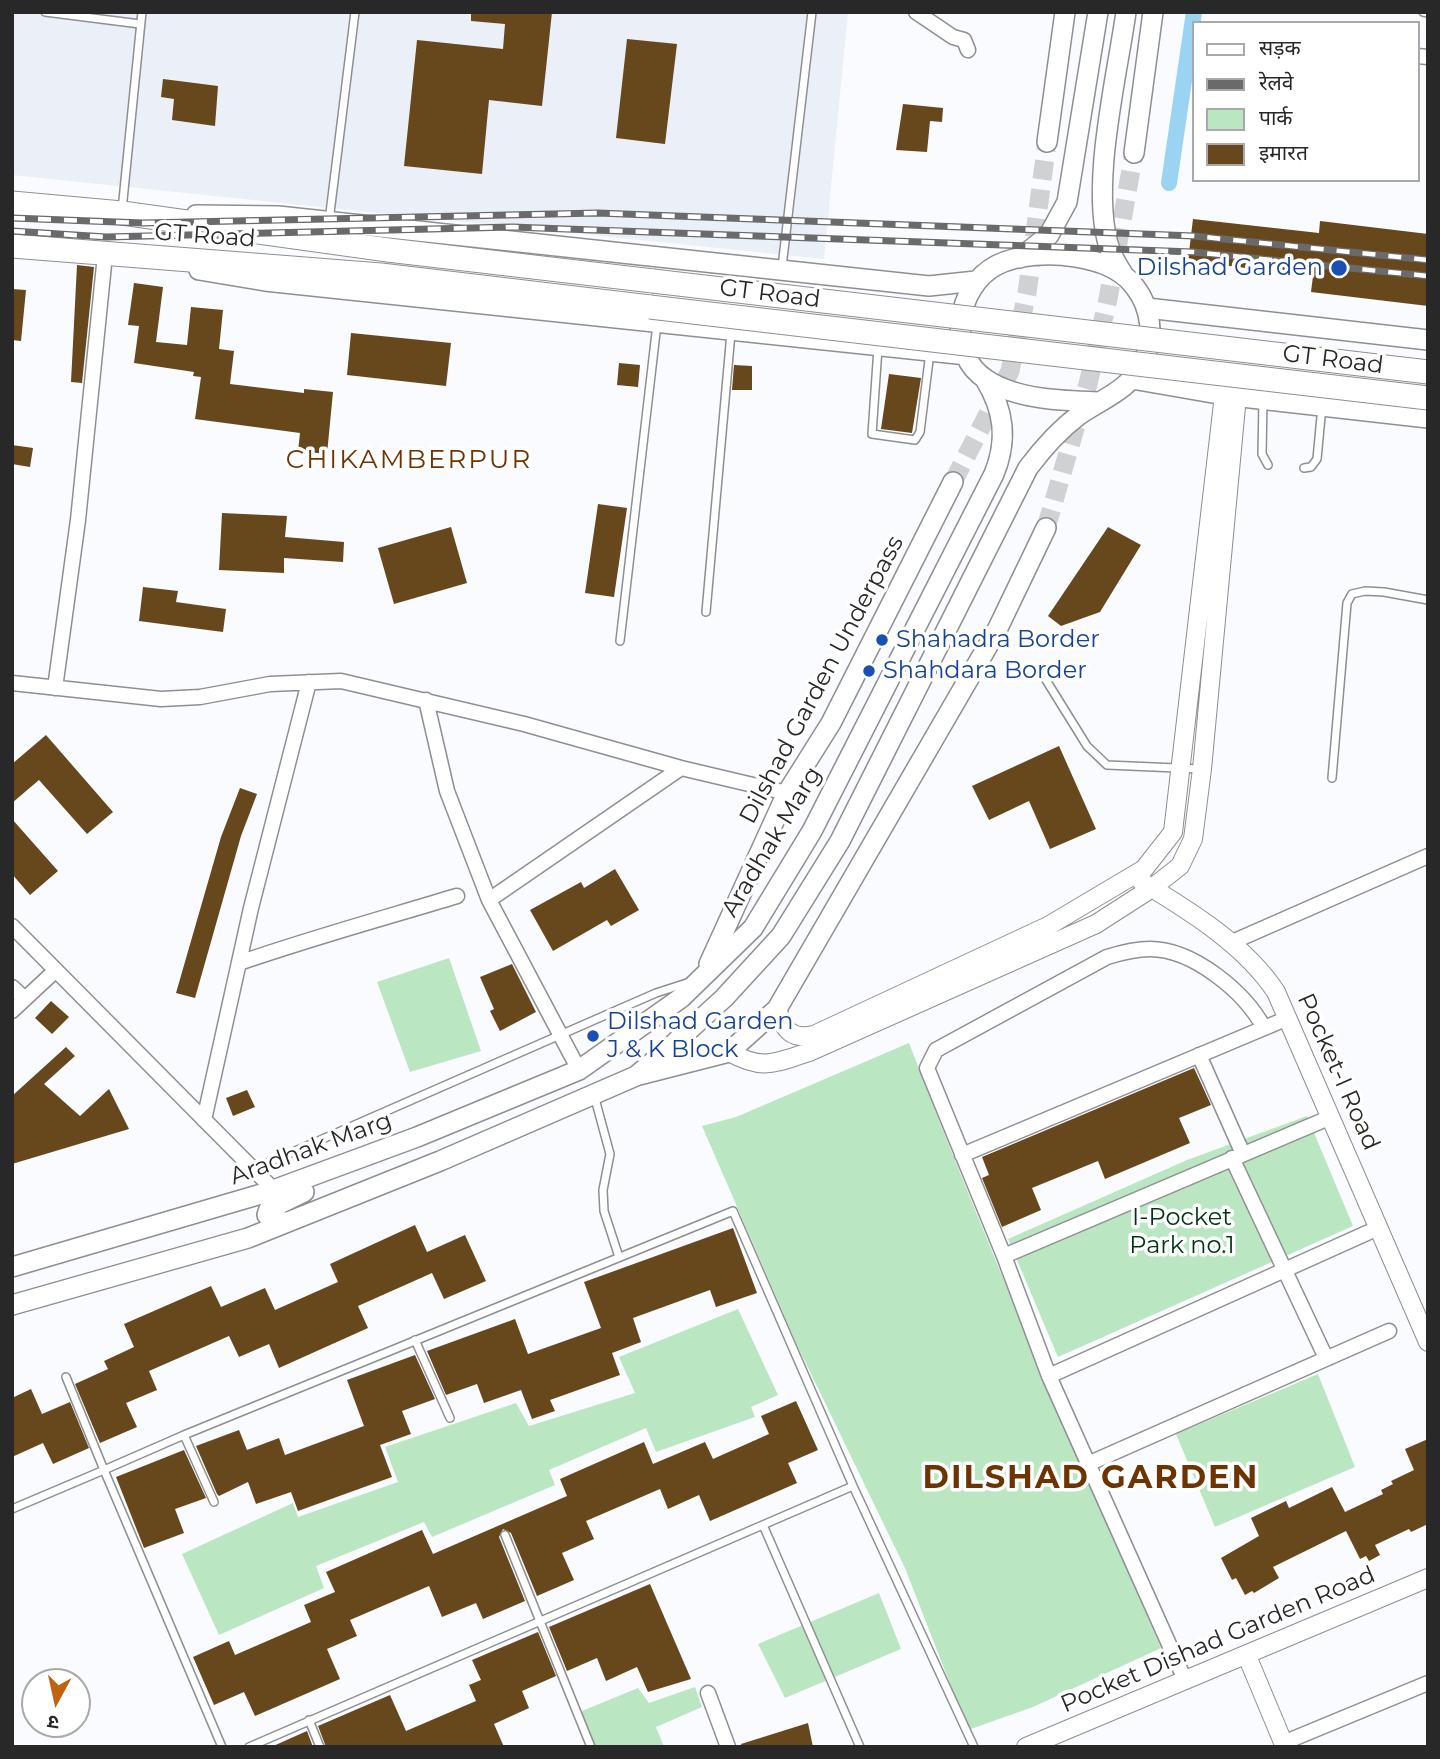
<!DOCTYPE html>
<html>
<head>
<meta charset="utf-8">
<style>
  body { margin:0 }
  #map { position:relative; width:1440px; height:1759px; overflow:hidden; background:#fafbfe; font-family:Montserrat,"Noto Sans Devanagari",sans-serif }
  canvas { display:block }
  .frame { position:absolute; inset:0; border:14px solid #282829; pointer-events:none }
  .legend { position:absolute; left:1192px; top:21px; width:228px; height:161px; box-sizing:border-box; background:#fff; border:2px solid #a9a9a9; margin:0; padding:9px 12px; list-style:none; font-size:21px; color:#282829 }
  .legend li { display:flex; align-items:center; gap:14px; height:35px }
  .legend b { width:35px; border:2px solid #a9a9a9 }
  .north { position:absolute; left:21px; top:1668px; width:70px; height:70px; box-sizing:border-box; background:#fff; border:2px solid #a9a9a9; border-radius:50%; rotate:188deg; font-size:19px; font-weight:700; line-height:28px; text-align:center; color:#282829 }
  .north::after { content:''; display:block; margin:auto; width:24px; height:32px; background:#bf6311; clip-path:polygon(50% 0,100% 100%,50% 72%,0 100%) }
</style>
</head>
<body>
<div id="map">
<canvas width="1440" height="1759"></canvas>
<div class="frame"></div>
<ul class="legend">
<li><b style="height:9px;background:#fff"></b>सड़क</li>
<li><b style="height:9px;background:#6a6a6b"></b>रेलवे</li>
<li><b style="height:19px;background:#bbe6c2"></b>पार्क</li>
<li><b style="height:19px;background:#67471c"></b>इमारत</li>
</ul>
<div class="north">उ</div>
</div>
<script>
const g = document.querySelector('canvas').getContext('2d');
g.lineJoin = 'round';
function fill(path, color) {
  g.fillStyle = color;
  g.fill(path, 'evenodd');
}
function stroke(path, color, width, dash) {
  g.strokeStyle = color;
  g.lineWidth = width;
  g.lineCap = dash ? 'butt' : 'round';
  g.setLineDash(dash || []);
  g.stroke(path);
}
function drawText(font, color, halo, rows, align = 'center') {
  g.font = font + ' Montserrat,sans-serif';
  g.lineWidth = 7;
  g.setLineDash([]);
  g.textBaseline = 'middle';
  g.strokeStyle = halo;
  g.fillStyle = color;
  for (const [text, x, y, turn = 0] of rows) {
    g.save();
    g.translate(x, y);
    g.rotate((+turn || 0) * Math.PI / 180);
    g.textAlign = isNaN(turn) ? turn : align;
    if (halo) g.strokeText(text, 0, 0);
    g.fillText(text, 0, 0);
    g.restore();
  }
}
fill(new Path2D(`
  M12,12h836l-24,247 -812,-84z`), '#eaeff8');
fill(new Path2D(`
  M449,958l32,93 -71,21 -33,-90z
  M909,1043c78,204 165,404 252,605l-128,59 -65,23 -63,-162 -108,-223 -95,-219 34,-9z
  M1307,1116l46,110 -295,131 -50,-118 179,-79z
  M738,1309l40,86 -27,12 4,10 -99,35 -10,-24 -97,42 6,15 -123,52 -8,-15 -108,44 8,22 -105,47 -37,-81 111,-51 5,14 100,-35 -13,-35 131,-44 13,23 106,-33 -16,-36z
  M1318,1374l37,93 -140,60 -39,-93z
  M879,1593l22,56 -116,49 -27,-54z
  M695,1687l7,20 -46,20 8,20h-73l-14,-34 61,-25 11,15z`), '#bbe6c2');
stroke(new Path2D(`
  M1169,183l25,-171`), '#9ad4f2', 16);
fill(new Path2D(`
  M471,12h81l-10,94 -53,-6 -7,74 -78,-8 13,-126 86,9 2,-25 -34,-3z
  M627,39l50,5 -12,100 -49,-6z
  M163,79l55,7 -3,40 -43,-6 2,-21 -13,-2z
  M903,104l40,4 -1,14 -12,-1 -3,31 -31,-2z
  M1193,219l126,14 1,-12 108,13v72l-117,-14 2,-16 -125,-15z
  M77,265l17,2 -12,116 -11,-1z
  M134,283l29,4 -7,55 31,3 4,-38 32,3 -4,39 15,2 -4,33 74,9v-4l29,3 -6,62 -29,-3 2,-18 -105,-14 6,-42 -8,-1 1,-4 -60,-9 5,-37 -11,-1z
  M12,289l14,1 -5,51 -9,-1z
  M351,333l100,10 -5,43 -99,-11z
  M619,363l21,2 -2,22 -21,-2z
  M734,365l18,1v24h-20z
  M889,374l32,4 -9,55 -31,-4z
  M12,445l21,3 -3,19 -18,-3z
  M598,504l29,4 -13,89 -29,-4z
  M222,513l65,3 -2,21 59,5 -1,20 -59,-4v15l-65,-3z
  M451,527l16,56 -73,21 -16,-56z
  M1108,527l33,18 -41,67 -39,14 -13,-10z
  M143,587l35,4 -2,11 50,7 -3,23 -84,-11z
  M46,735l67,77 -26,22 -48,-54 -27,23v-39z
  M1059,746l37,83 -46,20 -21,-48 -40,19 -17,-34z
  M240,788l17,6 -16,42 -46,162 -19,-5 45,-156z
  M12,819l46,52 -28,24 -18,-21z
  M615,869l24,41 -28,16 -4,-6 -54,31 -23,-41 51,-28 3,6z
  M512,964l24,48 -36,19 -10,-20 4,-2 -14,-32z
  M51,1001l18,16 -17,17 -17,-16z
  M66,1047l9,9 -31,28 36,32 29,-27 20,40 -117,35v-68z
  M1194,1068l17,37 -32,13 11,25 -85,36 -7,-18 -66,27 9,22 -39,17 -20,-49 7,-3 -7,-18z
  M247,1090l8,17 -22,9 -7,-18z
  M415,1225l12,27 38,-17 21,46 -42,18 -12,-26 -74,33 10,22 -89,40 -10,-24 -30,13 -10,-21 -80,35 8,19 -31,13 11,24 -37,16 -25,-59 33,-15 -4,-8 30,-14 -10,-23 87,-38 10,21 44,-19 10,22 63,-28 -8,-18z
  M733,1228l24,65 -41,14 -6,-17 -77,28 8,24 -29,11 8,22 -70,25 5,11 -23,8 -11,-29 -37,13 -7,-19 -31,11 -19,-44 88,-32 13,35 73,-26 -17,-46z
  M415,1355l20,44 -33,12 9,23 -31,11 12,32 -94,34 -7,-19 -35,12 -8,-22 -29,14 -2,-2 -21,-48 43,-16 8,20 32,-12 6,17 79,-29 -17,-46z
  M31,1389l11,25 28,-12 19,46 -36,16 -10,-21 -31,14v-59z
  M796,1401l22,49 -30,13 9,20 -87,38 -11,-26 -31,14 -8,-20 -74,32 8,18 -32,14 12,27 -37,16 -26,-63 -8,-4 -4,8 26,64 -42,18 -7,-16 -34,14 -13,-31 -79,34 7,16 -30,13 13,30 -85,37 -11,-24 -30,13 -21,-48 36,-16 6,14 76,-33 -7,-17 31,-13 -9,-20 96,-42 11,24 134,-58 -7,-17 84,-37 9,22 52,-22 8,17 56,-25 -8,-18z
  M1428,1439v85l-17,8 -2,-3 -34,16 5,10 -11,6 -3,-5 -6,3 -14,-28 -73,36 6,11 -25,15 -2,-2 -7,4 -9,-17 -4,2 -11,-22 38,-22 -8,-18 35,-17 3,7 43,-21 13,25 38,-18 -2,-4 12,-6 -2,-3 23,-11 -9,-21z
  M184,1450l22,48 -31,11 9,24 -40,15 -28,-71z
  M650,1584l41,95 -43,13 -11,-25 -31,14 -9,-23 -30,13 -18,-44z
  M538,1632l18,44 -34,15 7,17 -35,16 10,23h-178l-8,-21 72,-31 16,36 70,-30 -7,-16 12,-5 -9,-20z
  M808,1723l5,24h-71l-1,-3z
  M307,1731l6,16h-42z`), '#67471c');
stroke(new Path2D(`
  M953,482l57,-111 17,-78 20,-151
  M1046,528l42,-144 20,-85 26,-146`), '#d0d1d3', 19, [19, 10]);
const service = new Path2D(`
  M45,12l95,12
  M1423,12l5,1
  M122,210l20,-198
  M329,221l26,-209
  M782,267l30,-255
  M878,348l-6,86 43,6 5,-8 10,-80
  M1263,401l-1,53 6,11
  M1304,468l7,-1 6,-8 5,-53
  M706,612l25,-279
  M620,641l37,-317
  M1046,680l41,66 20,19 93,4
  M1332,778l15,-175 5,-9 13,-3 19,1 44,8
  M594,1095l16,59 -7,36 1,21 15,46
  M254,1169l402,-176 34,-11
  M415,1340l35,78
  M184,1435l549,-224 120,275
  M214,1502l-30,-67 -80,35 118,277
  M12,1509l92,-39 -38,-93
  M763,1525l97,222
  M505,1535l86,212
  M309,1720l11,27
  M249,1747l604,-261 121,261`);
const minor = new Path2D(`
  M916,12l37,25 11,3 4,10
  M1417,56l11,1
  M12,683l149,16 39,-2 70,-13 71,-3 183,43 157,44 106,25
  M55,688l23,-168 27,-265
  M426,700l21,91 42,109 90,170
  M489,900l192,-132
  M12,926l262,264
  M1230,943l198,-87
  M239,963c72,-25 145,-45 218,-67
  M12,987l13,12
  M12,1011l44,-41
  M1199,1055l44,99
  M204,1120l47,-212 58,-226
  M962,1155l326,-137
  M1232,1158l94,200
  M1004,1256l327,-139
  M1049,1376l329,-148
  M1090,1463l299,-132
  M1185,1680l-136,-304 -45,-120 -77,-188 9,-18 171,-93c13,-4 28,-8 43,-8 43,0 95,43 114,79
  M708,1693l20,54
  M1283,1743l145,-60`);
const tertiary = new Path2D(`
  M1142,882c48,29 103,63 134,110l152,350
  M777,1009c7,21 14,31 37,26l234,-109 96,-57 29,-37 51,-437
  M729,1052c34,19 45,11 80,0l287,-128 56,-36 28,-22 13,-27 9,-70 35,-373
  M1247,1656l38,91
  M1026,1747l402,-169`);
const secondary = new Path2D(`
  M1047,142l18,-130
  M1134,153l19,-141
  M196,215l82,1 651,70 47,-5
  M1020,258l29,-23 18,-33 31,-190
  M199,270l66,11 702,74
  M1123,274c-5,-8 -10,-16 -13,-24 -21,-61 7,-173 16,-238
  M1147,308l281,32
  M1132,379l92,16 204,23
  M709,964l78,-171 44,-70 122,-241
  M639,1075l90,-23 48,-43 220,-379 49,-102
  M285,1223l-18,-8 2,-6 35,-17
  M12,1267l256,-75 149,-55 162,-67 102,-72 72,-70 59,-97 182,-357c14,-34 10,-64 -9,-95
  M12,1305l236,-67 192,-77 196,-85 30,-25 58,-53 57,-62 59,-95 188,-373c15,-20 31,-38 51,-53 23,-16 52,-26 64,-53 12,-25 8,-54 -8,-75 -15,-20 -37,-26 -60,-30 -24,-4 -56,-3 -78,8 -41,21 -52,89 -10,115 31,20 78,21 113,22`);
const trunk = new Path2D(`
  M12,203l110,10 266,37 265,31
  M12,246l369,29 269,32`);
stroke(service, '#8e8f92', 10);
stroke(minor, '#8e8f92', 17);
stroke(tertiary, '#8e8f92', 20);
stroke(secondary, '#8e8f92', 22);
stroke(trunk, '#8e8f92', 25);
stroke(service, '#fff', 7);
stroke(minor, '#fff', 14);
stroke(tertiary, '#fff', 18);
stroke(secondary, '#fff', 19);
stroke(trunk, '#fff', 23);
const rail = new Path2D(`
  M12,218l131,5 455,-10 596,23 234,24
  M12,231l94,6 406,-10 681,25 235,24`);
stroke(rail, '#6a6a6b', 7);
stroke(rail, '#fff', 4.5, [13]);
const trunkBridge = new Path2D(`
  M653,281l775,91
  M650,307l778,91`);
stroke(trunkBridge, '#8e8f92', 25, []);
stroke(trunkBridge, '#fff', 23);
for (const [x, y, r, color] of [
  [1339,268,9,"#1a4fb4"],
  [882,640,7,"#1a4fb4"],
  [869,671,7,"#1a4fb4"],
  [593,1036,7,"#1a4fb4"]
]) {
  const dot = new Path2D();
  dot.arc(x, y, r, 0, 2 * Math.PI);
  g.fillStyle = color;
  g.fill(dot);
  stroke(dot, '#fff', 2.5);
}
drawText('24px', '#282829', '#fff', [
  ["GT Road",205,236,4],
  ["GT Road",770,294,7],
  ["GT Road",1333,360,7],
  ["Dilshad Garden Underpass",822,680,-62],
  ["Aradhak Marg",772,842,-59],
  ["Pocket-I Road",1338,1072,66],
  ["Aradhak Marg",311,1149,-20],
  ["Pocket Dishad Garden Road",1218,1640,-23]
]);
drawText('24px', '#164399', '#fff', [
  ["Dilshad Garden",1323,268,"right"],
  ["Shahadra Border",896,640],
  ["Shahdara Border",883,671],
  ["Dilshad Garden",607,1022],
  ["J & K Block",607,1050]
], 'left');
drawText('24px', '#003511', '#fff', [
  ["I-Pocket",1182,1218],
  ["Park no.1",1182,1246]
]);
g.letterSpacing = '2px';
drawText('26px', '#6d3300', '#fff', [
  ["CHIKAMBERPUR",409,460]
]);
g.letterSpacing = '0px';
g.letterSpacing = '2px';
drawText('bold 32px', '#6d3300', '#fff', [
  ["DILSHAD GARDEN",1091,1479]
]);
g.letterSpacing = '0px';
</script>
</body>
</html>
